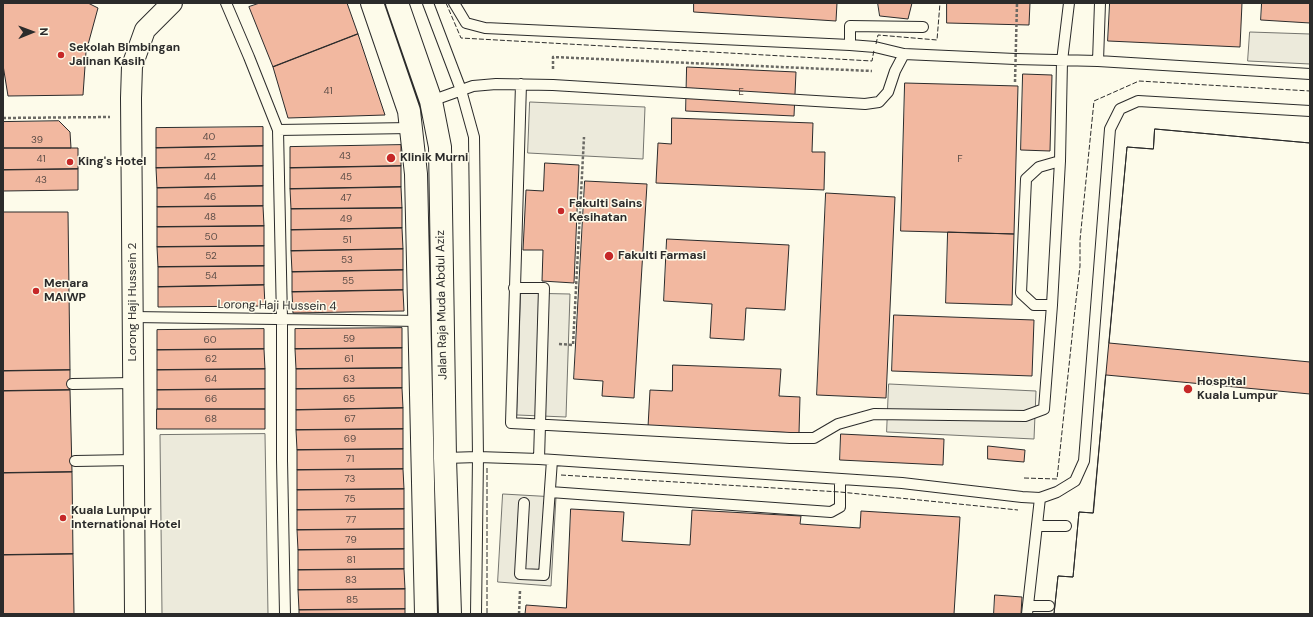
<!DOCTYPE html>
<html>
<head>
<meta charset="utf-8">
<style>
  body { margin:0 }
  #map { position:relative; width:1313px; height:617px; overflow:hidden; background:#fdfbea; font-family:"DM Sans",sans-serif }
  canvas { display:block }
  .frame { position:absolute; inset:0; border:4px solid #2b2b2b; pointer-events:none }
  .north { position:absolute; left:12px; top:12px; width:40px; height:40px; -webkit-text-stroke:3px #fdfbea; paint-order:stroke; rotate:89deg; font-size:11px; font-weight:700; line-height:16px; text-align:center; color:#2b2b2b }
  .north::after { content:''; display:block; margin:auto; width:14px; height:18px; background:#2b2b2b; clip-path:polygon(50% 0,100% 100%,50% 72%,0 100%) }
</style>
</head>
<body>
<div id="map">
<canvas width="1313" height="617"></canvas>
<div class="frame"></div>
<div class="north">N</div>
</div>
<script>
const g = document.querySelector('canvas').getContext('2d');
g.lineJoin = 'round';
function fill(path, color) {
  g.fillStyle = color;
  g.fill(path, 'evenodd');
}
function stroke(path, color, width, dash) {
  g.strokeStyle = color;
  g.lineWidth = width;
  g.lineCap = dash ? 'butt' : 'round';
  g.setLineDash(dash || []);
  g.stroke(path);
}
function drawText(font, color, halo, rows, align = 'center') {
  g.font = font + ' "DM Sans",sans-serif';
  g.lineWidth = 3;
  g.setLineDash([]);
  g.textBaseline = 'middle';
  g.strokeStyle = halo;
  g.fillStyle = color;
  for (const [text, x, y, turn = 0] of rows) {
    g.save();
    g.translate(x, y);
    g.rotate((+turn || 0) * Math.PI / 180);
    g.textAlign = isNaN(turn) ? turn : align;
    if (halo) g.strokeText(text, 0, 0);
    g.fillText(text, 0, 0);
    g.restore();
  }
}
const parking = new Path2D(`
  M1250,32l60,2v30l-62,-3z
  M530,102l115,5 -2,52 -115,-6z
  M521,293l49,1 -4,123 -49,-2z
  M889,384l147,7 -2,48 -147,-7z
  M265,434l3,180h-106l-2,-179z
  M503,494l53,3 -5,89 -53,-4z`);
fill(parking, '#eceadb');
stroke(parking, '#74746e', 1);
const building = new Path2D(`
  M3,3h85l10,5 -12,44 -3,43 -75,1 -5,-31z
  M260,3h87l11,31 -85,33 -24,-60z
  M694,3h143l-1,18 -142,-9z
  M878,3h34l-4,16 -28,-3z
  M947,3h83l-1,22 -82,-2z
  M1110,3h132l-2,44 -132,-6z
  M1262,3h48v20l-49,-3z
  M358,34l27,81 -97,3 -15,-51z
  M687,67l109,5 -2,44 -108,-5z
  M1023,74l29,1 -2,76 -29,-1z
  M905,83l113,3 -4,148 -113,-3z
  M672,118l141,5 -1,29h13l-1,38 -168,-7 2,-40 13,1z
  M59,121l11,11 1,16h-68v-26z
  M263,127v19l-107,2v-20z
  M1155,129l155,14v471h-256l4,-38 15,1 6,-65 14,1 34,-366 26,2z
  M1155,129l155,14v219l-201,-19 18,-196 26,2z
  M401,145v21l-111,2v-21z
  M263,146v20l-107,2v-20z
  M3,148h75v21l-75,1z
  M545,163l34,2 -5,118 -32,-2 1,-31h-20l3,-60 17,1z
  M263,166v20l-106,2 -1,-20z
  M401,166v21l-111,2v-21z
  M78,169v21l-75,1v-21z
  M585,181l62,3 -13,214 -32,-2 1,-15 -29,-2z
  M263,186v20l-106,1v-19z
  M401,187l1,21 -111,1 -1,-20z
  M826,193l69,4 -9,201 -69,-3z
  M263,206l1,20 -107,1v-20z
  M402,208v20l-111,2v-21z
  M3,212h65l2,158 -67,1z
  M264,226v20l-107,1v-20z
  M402,228l1,21 -112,2v-21z
  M948,232l66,2 -2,71 -66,-2z
  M667,239l122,6 -4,65 -39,-2 -2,32 -34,-2 2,-34 -48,-3z
  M264,246v20l-106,1 -1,-20z
  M403,249v21l-111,2 -1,-21z
  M264,266v19l-106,2v-20z
  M403,270v20l-111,2v-20z
  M264,285l1,21 -107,1v-20z
  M403,290l1,21 -111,2 -1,-21z
  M894,315l140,5 -2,56 -140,-5z
  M402,328v20l-107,1v-20z
  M264,329v20l-107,1v-20z
  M402,348v20l-106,1 -1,-20z
  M264,349l1,20 -108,1v-20z
  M673,365l108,4 -2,27 21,1 -1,36 -151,-6 2,-37 22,1z
  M402,368v20l-106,1v-20z
  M265,369v20l-108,1v-20z
  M70,370v20l-67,1v-20z
  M1106,375l204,19v220h-256l4,-38 15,1 6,-65 14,1z
  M402,388l1,20 -107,2v-21z
  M265,389v20h-108v-19z
  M70,390l2,82 -69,1v-82z
  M403,408v21l-107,1v-20z
  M157,409h108v20h-108z
  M403,429v20l-106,1 -1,-20z
  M841,434l103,5 -1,26 -103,-5z
  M988,446l37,4 -1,12 -36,-3z
  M403,449v20l-106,1v-20z
  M403,469l1,20 -107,1v-20z
  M72,472l1,82 -70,1v-82z
  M404,489v20l-107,1v-20z
  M404,509v20l-107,1v-20z
  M571,509l53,3 -2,29 68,4 2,-35 109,6 -1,8 60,4 1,-17 99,6 -6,97h-429l1,-9 40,3z
  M404,529v20l-106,1 -1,-20z
  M404,549v20l-106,1v-20z
  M73,554l1,60h-71v-59z
  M404,569l1,20 -107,1v-20z
  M405,589v20l-106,1 -1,-20z
  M995,595l27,2 -1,17h-27z
  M405,609v5h-106v-4z`);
fill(building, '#f2b8a0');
stroke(building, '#2b2b2b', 1);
const lane = new Path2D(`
  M226,3l23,54 29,73 4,189v141l3,154
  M428,3l33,87 13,47 4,320 -2,157
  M454,3l12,20 19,5 365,17v-19l73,1
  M850,45l25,2 29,7 111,5 83,2 212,13
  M1098,61l2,-58
  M521,84l-10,339 279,15h24l24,-14 36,-10 151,2 19,-7 8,-104 8,-144 2,-100 7,-58
  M431,101l42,-15 23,-2 57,1 312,19 14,-2 9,-10 7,-21 9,-17
  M278,130l133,-2
  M514,288h30l-5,171
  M1052,305h-18l-13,-12 5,-114 13,-12 21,-6
  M133,317l287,4
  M72,384l61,-1
  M445,458l33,-1 61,2 363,24 120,14 18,1
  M75,461l59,-1
  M550,492l281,20 9,-5v-28
  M524,503l-4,71 24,1 8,-115
  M1037,526h29
  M1028,606h21
  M1027,614l13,-116 17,-6 18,-11 9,-20 26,-332 10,-20 18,-8 172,10`);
const street = new Path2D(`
  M135,614l-4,-516 1,-32 13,-36 27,-27`);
const secondary = new Path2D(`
  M372,3l37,108 7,63 10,440
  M397,3l34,98 9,46 5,311 5,156`);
stroke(lane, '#2b2b2b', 12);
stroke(street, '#2b2b2b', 22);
stroke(secondary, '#2b2b2b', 24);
stroke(new Path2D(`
  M553,69v-12l319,14
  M3,118l107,-1
  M559,344l14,1 11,-208
  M519,614l1,-23`), '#6a6964', 2.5, [3, 2]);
stroke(lane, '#fdfbea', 10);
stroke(street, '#fdfbea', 20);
stroke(secondary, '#fdfbea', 22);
stroke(new Path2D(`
  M1015,82l2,-79`), '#6a6964', 2.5, [3, 2]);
stroke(new Path2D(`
  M446,3l15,35 411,23 2,-11
  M876,44l2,-9 59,5 3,-37
  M487,468v146
  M561,475l279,17 178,18
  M1024,478l33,1 18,-170 5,-43v-26l14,-139 45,-20 171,10`), '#2b2b2b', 1, [5, 2]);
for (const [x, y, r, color] of [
  [61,55,4,"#c62828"],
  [391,158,5,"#c62828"],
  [70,162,4,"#c62828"],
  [561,211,4,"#c62828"],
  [609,256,5,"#c62828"],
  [36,291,4,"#c62828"],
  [1188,389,5,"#c62828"],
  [63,518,4,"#c62828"]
]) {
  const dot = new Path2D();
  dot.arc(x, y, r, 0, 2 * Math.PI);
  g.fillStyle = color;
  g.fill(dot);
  stroke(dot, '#fdfbea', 1.5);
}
drawText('10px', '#5d4e48', null, [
  ["41",328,91],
  ["E",741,92],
  ["40",209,137],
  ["39",37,140],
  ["43",345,156],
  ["42",210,157],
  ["41",41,159],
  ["F",960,159],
  ["44",210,177],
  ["45",346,177],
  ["43",41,180],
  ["46",210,197],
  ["47",346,198],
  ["48",210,217],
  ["49",346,219],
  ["50",211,237],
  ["51",347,240],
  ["52",211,256],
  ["53",347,260],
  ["54",211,276],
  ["55",348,281],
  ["59",349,339],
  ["60",210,340],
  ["62",211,359],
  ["61",349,359],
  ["64",211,379],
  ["63",349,379],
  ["66",211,399],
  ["65",349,399],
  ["68",211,419],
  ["67",350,419],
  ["69",350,439],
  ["71",350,459],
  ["73",350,479],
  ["75",350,499],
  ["77",351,520],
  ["79",351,540],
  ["81",351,560],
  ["83",351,580],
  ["85",352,600]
]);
drawText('bold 12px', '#2b2b2b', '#fdfbea', [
  ["Sekolah Bimbingan",69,48],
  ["Jalinan Kasih",69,62],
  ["Klinik Murni",400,158],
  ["King's Hotel",78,162],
  ["Fakulti Sains",569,204],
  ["Kesihatan",569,218],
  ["Fakulti Farmasi",618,256],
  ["Menara",44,284],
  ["MAIWP",44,298],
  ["Hospital",1197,382],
  ["Kuala Lumpur",1197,396],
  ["Kuala Lumpur",71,511],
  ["International Hotel",71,525]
], 'left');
drawText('12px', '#2b2b2b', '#fdfbea', [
  ["Lorong Haji Hussein 2",133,302,-90],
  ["Jalan Raja Muda Abdul Aziz",442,305,-91],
  ["Lorong Haji Hussein 4",277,306,1]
]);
</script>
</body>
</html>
